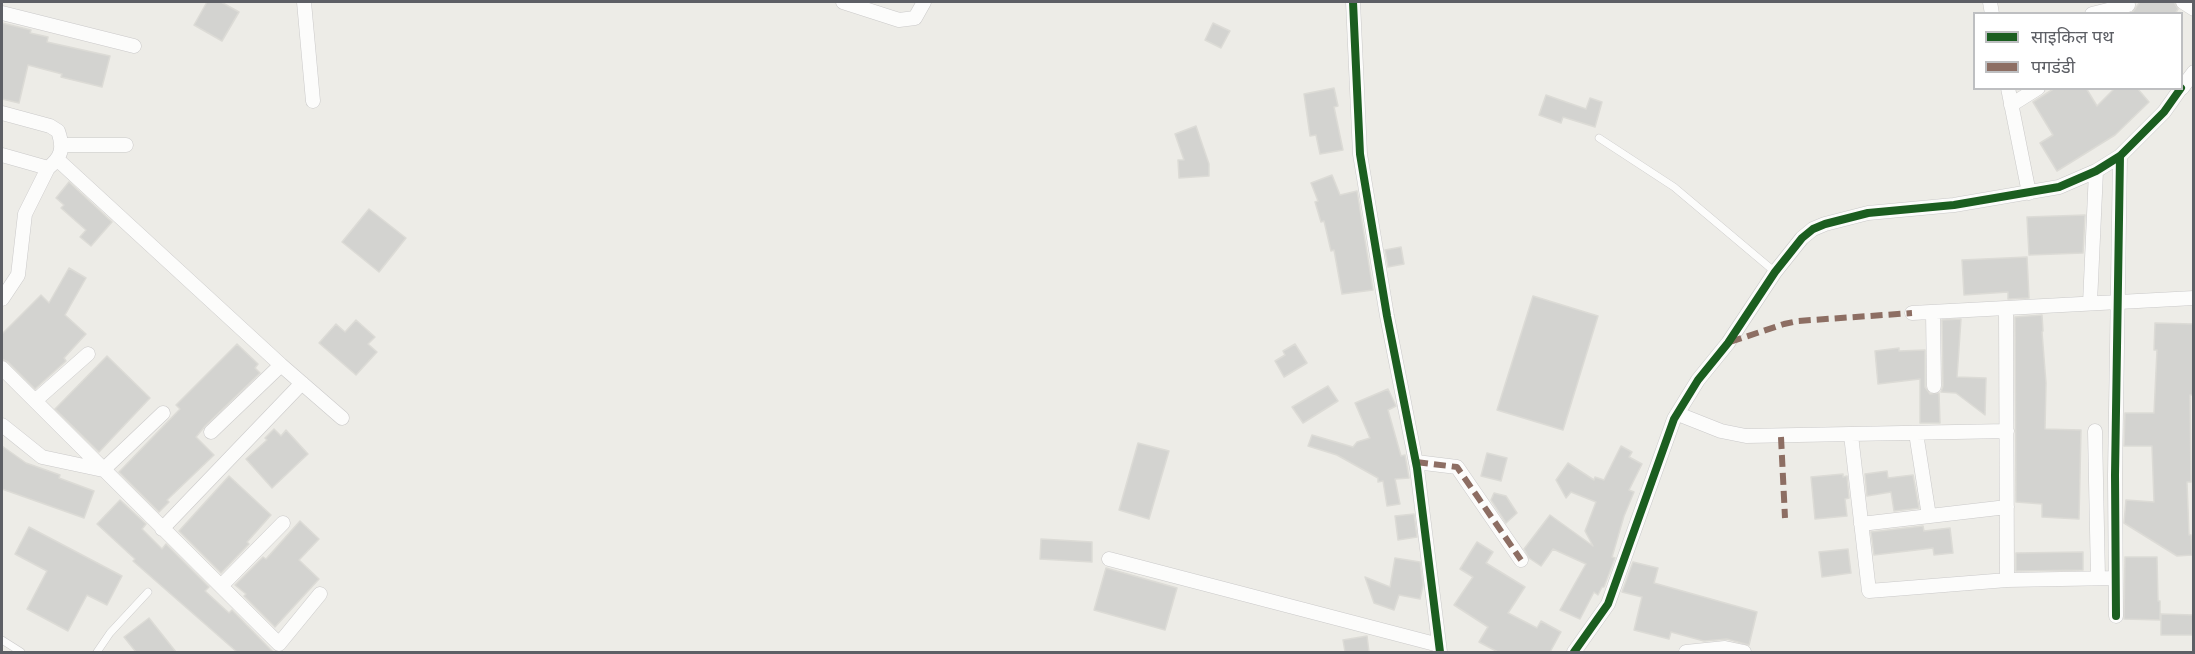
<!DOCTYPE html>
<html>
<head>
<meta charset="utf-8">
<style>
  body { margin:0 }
  #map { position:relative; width:2195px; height:654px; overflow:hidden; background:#edece7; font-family:"Space Grotesk","Noto Sans Devanagari",sans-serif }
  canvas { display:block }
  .frame { position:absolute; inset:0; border:3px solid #5d5f65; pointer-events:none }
  .legend { position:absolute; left:1973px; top:12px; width:210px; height:78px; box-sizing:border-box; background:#fff; border:2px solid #bebfc1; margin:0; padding:8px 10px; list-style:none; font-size:18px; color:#5d5f65 }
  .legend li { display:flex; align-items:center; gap:12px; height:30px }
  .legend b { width:30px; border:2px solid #bebfc1 }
</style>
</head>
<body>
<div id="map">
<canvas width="2195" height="654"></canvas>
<div class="frame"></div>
<ul class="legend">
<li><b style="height:8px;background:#1b5e20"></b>साइकिल पथ</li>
<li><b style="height:8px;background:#8d6e63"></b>पगडंडी</li>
</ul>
</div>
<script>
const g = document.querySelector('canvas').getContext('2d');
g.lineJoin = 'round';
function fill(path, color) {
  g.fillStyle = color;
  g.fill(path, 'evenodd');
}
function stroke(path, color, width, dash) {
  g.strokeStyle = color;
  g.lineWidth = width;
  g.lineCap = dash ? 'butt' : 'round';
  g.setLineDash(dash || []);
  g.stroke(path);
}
const building = new Path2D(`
  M207,2h14l18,10 -17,29 -28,-16z
  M2140,2h34l4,7 -3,5h-44z
  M2,23l29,7 -1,3 18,4 -1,5 63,14 -8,31 -41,-10 1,-3 -34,-9 -9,38 -17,-4z
  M1213,23l17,8 -9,17 -16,-8z
  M1334,88l4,18 -4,1 9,43 -23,4 -4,-19 -6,1 -6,-42z
  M2055,88h31l11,18 18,-18h22l12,14 -34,33 -58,36 -17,-28 13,-8 -20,-33z
  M1546,95l40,14 4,-11 12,4 -7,25 -32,-10 -2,6 -22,-8z
  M1196,126l13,38v12l-30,2 -1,-18h6l-9,-26z
  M1332,175l8,20 17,-4 16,99 -31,4 -8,-44 -3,1 -7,-30 -3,1 -6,-20 3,-1 -7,-18z
  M69,182l43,40 -21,24 -11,-9 6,-7 -25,-22 3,-3 -8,-7z
  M369,209l37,29 -27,34 -37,-30z
  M2085,215l-2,38 -54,2 -2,-38z
  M1401,247l3,17 -16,3 -3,-17z
  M2027,257l2,41 -21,1v-7l-44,3 -2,-35z
  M69,268l17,10 -21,37 21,19 -22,24 2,3 -31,28 -27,-27 -6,-3v-25l39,-39 8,8z
  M1533,296l65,20 -35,114 -66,-20z
  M2042,315l1,16 -1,1 4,51 -1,46 36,1 -2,89 -37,-2v-13l-26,-2 -1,-185z
  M1961,319l-4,58 29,1 -1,37 -29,-22 -15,-1 2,-6 -1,-66z
  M356,320l19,17 -7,7 9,8 -21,23 -37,-32 17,-19 9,8z
  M2155,323l38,1v71h-3l1,87h-4l2,53h2l1,20 -15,1 -53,-33 2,-23 28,2 -2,-56h-28l1,-33h29l3,-63h-3z
  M237,344l21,20 -3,4 5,5 -55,53 -9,11 18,18 -47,45 2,2 -10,10 -40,-40 61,-63 -4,-4z
  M1295,344l12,19 -23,14 -9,-16 10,-6 -2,-4z
  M1899,348v3l26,-1v37l5,7 9,-1 1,30h-20v-44l-42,5 -3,-33z
  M107,356l43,42 -51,54 -44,-43z
  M1328,386l10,15 -35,22 -11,-16z
  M1388,389l8,17 -8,4 13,46 4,-1 4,23 -14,1 5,25 -13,2 -4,-25 -5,1v-4l-41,-23 -29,-9 4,-11 41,12 4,-5 13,-4 -15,-35z
  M274,429l7,7 5,-6 22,24 -36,34 -26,-29 21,-19 -2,-2z
  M1138,443l31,8 -20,68 -30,-9z
  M2,446l24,17 34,12 -1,3 35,13 -10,27 -82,-29z
  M1621,446l11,6 -3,5 13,7 -13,26 5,2 -10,24 -12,41 3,1 -11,29h-2l-4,8 -4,-3 -14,27 -20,-9 26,-46 -33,-15 -12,17 -12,-8 -5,-9 26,-34 43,31 -8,-15 11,-29 -25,-10 -5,6 -10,-18 12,-17 26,17 1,-3 9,3z
  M1487,453l20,5 -6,23 -20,-5z
  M1887,471l1,7 25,-3 6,33 -25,3 -3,-19 -24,4 -2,-22z
  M1843,474v3l4,-1 2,22 -4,1 2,17 -32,3 -4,-42z
  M229,476l42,39 -24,27 2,2 -28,29 -42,-42z
  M1494,493l12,3 11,17 -11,10 -15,-23z
  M120,500l26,24 -4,5 20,20 4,-5 43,43 -4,4 24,22 3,-3 41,42h-36l-104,-91 2,-2 -38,-35z
  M1414,514l3,23 -19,3 -3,-24z
  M300,521l19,18 -20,21 20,19 -44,48 -31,-31 2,-2 -11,-9 28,-28 3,2z
  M1923,526l1,5 26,-3 3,25 -19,2 -1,-7 -59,7 -3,-23z
  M29,527l93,49 -15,29 -20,-10 -19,36 -41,-22 20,-38 -32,-17z
  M1041,539l51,3v20l-52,-3z
  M1477,542l16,10 -7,11 39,24 -17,26 29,15 4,-7 20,11 -11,20h-52l-19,-10 9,-15 -34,-22 19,-28 -13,-8z
  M1848,549l3,24 -29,4 -3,-25z
  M2083,552v18l-67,1v-18z
  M2125,557h32l1,44h2v19l-36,-1z
  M1395,558l25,4 3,23 -3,14 -21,-4 -5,15 -20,-7 -9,-26 25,10z
  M1633,562l25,6 -4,15 103,29 -8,33 -22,-6 -23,2 -33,-9 -2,7 -35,-9 8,-33 -20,-5z
  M1106,568l71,20 -12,42 -71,-20z
  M2161,614l32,1 -1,20h-31z
  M149,618l27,34h-40l-12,-15z
  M1367,636l2,16h-24l-2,-12z`);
fill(building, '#d3d3d0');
stroke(building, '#dcdbd6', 1.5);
const service = new Path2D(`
  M1599,138l75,49 101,85
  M2,640l19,12
  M97,652l13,-19 38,-41`);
const minor = new Path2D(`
  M304,2l9,99
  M843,2l56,18 16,-2 9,-16
  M1353,2l7,152 27,162 30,152 23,184
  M1990,2l2,12
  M2183,2l11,7
  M2,13l132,33
  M2092,14l36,-9
  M2008,88l21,105
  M2182,88l12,-16
  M2011,105l27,-17
  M2,113l48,13 8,5c6,17 4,26 -10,37l-46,-13
  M63,145h63
  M58,160l223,205 61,53
  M2,299l16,-24 7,-61 23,-46
  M2090,303l6,-132
  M2006,308l1,272
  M1933,312l1,74
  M1912,313l282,-15
  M2,368l277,276 41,-50
  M36,400l52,-46
  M1678,414l43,17 25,5 261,-5
  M2,425l40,32 61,13 60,-57
  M2095,431l3,147
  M211,432l70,-67
  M1916,433l13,83
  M1851,435l18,156 138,-11 108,-2
  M1416,462l41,5 64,93
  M1861,524l146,-17
  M162,529l140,-146
  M1109,559l330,86
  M221,586l62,-63
  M2116,616l-1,-141 5,-319
  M1574,652l34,-48 66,-185 24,-39 30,-37 47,-71 27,-34 11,-9 12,-5 43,-11 86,-8 105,-18 37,-16 24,-15 44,-44 17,-24
  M1686,652l39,-4 19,4`);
stroke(service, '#cac9c9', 8);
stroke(minor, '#cac9c9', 15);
stroke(service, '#fcfcfb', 7);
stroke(minor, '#fcfcfb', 14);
stroke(new Path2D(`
  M1730,342l54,-18 14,-3 114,-8
  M1781,437l4,81
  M1416,462l41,5 64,93`), '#8d6e63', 6, [12, 6]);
stroke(new Path2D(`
  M1353,2l7,152 27,162 30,152 23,184
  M2116,616l-1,-141 5,-319
  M1574,652l34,-48 66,-185 24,-39 30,-37 47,-71 27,-34 11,-9 12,-5 43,-11 86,-8 105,-18 37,-16 24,-15 44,-44 17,-24`), '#1b5e20', 8);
</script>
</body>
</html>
